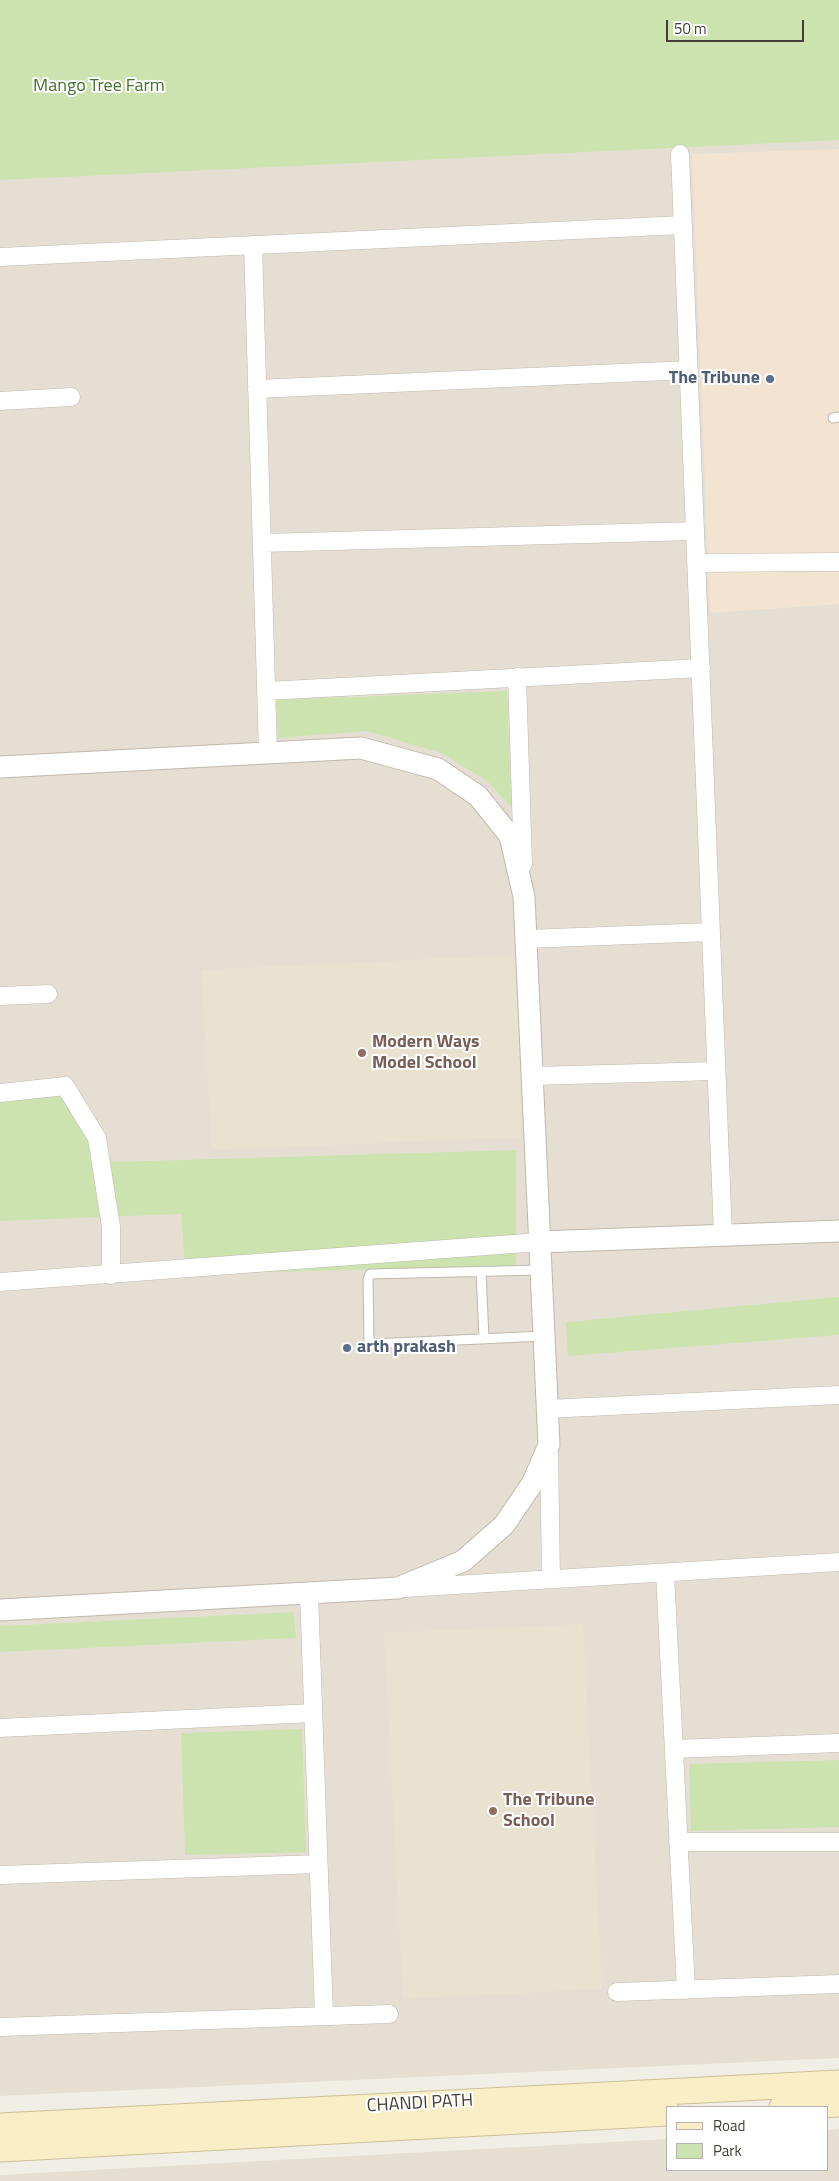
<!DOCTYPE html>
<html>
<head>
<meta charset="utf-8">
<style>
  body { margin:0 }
  #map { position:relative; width:839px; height:2181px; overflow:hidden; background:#f1eee5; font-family:"Titillium Web",sans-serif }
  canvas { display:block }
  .legend { position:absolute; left:666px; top:2106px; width:162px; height:65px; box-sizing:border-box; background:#fff; border:1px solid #b4b2ae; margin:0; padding:6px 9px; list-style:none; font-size:15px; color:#433e35 }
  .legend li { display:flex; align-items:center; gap:10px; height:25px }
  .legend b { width:25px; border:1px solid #b4b2ae }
  .scale { position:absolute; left:666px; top:20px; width:138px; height:22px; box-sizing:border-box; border:2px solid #433e35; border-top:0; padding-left:6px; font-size:15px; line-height:18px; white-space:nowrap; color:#433e35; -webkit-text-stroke:4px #fff; paint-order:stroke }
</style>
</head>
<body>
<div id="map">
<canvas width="839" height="2181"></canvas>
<ul class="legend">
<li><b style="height:6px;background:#faeec6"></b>Road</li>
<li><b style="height:14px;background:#cce3b0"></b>Park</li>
</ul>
<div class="scale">50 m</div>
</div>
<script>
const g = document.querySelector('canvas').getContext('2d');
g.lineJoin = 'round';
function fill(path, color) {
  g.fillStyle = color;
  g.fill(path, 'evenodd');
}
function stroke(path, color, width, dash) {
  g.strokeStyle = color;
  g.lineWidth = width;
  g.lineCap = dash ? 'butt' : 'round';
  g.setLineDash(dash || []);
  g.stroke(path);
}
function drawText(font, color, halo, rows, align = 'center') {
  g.font = font + ' "Titillium Web",sans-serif';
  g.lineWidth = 4;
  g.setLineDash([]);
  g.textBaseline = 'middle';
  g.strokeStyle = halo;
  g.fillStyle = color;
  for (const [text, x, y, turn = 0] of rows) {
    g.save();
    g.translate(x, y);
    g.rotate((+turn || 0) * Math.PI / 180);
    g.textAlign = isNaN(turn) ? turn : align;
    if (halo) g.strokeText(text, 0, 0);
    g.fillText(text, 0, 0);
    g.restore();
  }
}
fill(new Path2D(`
  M0,0h839v2058l-839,38z
  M839,2129v52h-839v-6l668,-36v31h160v-40z`), '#e5dfd3');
fill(new Path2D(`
  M839,149v455l-129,9 -18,-459z`), '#f2e4d1');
fill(new Path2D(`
  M517,955l4,182 -309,13 -11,-180z
  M583,1624l19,365 -199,10 -19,-366z`), '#e9e2d0');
fill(new Path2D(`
  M0,0h839v140l-839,40z
  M507,691l5,117 -25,-27 -46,-28 -74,-22 -89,7 -2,-38z
  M65,1086l48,76 403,-12v116l-330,8 -5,-60 -181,7v-132z
  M839,1297v38l-271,21 -2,-34z
  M294,1612l2,26 -296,14v-26z
  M302,1729l4,123 -121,3 -4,-122z
  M839,1760v67l-148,4 -2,-67z`), '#cce3b0');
const service = new Path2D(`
  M833,418l6,-1
  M541,1270l-171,4 -2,5 1,62 4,3 170,-8
  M481,1271l3,68`);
const minor = new Path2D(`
  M680,154l43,1081
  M253,245l15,508
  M0,257l683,-32
  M257,389l432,-19
  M0,401l71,-4
  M262,543l433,-12
  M697,563l142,-1
  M517,677l6,187
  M266,691l435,-23
  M526,939l185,-7
  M0,996l48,-2
  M532,1076l184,-5
  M0,1093l65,-7 32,52 14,89v48
  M0,1282l540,-40
  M547,1409l292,-14
  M549,1448l2,131
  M665,1573l21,417
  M405,1588l434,-26
  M309,1593l15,423
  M0,1728l313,-15
  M674,1749l165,-6
  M678,1842h161
  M0,1875l318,-11
  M617,1992l222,-8
  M0,2027l389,-13`);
const tertiary = new Path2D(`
  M0,767l361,-19 77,21 40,27 32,40 14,61 25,548 -17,39 -28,41 -41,36 -65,27 -398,22
  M540,1242l299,-11`);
const secondary = new Path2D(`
  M782,2107l57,-3
  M0,2126l839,-43
  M0,2149l668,-36`);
stroke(service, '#bfb8ab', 11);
stroke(minor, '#bfb8ab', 19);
stroke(tertiary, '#bfb8ab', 23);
stroke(secondary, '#cec097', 27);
stroke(service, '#fff', 9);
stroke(minor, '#fff', 18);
stroke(tertiary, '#fff', 21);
stroke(secondary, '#faeec6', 25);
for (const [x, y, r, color] of [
  [770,379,5,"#5c6f8a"],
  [362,1053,5,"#8d6e63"],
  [347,1348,5,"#5c6f8a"],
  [493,1811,5,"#8d6e63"]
]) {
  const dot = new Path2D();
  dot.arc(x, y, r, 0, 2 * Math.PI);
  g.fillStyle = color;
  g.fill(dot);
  stroke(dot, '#fff', 2);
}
drawText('18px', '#46702d', '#fff', [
  ["Mango Tree Farm",99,87]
]);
drawText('bold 18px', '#4e5e75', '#fff', [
  ["The Tribune",760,379],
  ["arth prakash",357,1348,"left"]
], 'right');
drawText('bold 18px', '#785e54', '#fff', [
  ["Modern Ways",372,1043],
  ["Model School",372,1064],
  ["The Tribune",503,1801],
  ["School",503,1822]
], 'left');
drawText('18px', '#433e35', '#fff', [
  ["CHANDI PATH",420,2104,-3]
]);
</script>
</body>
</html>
